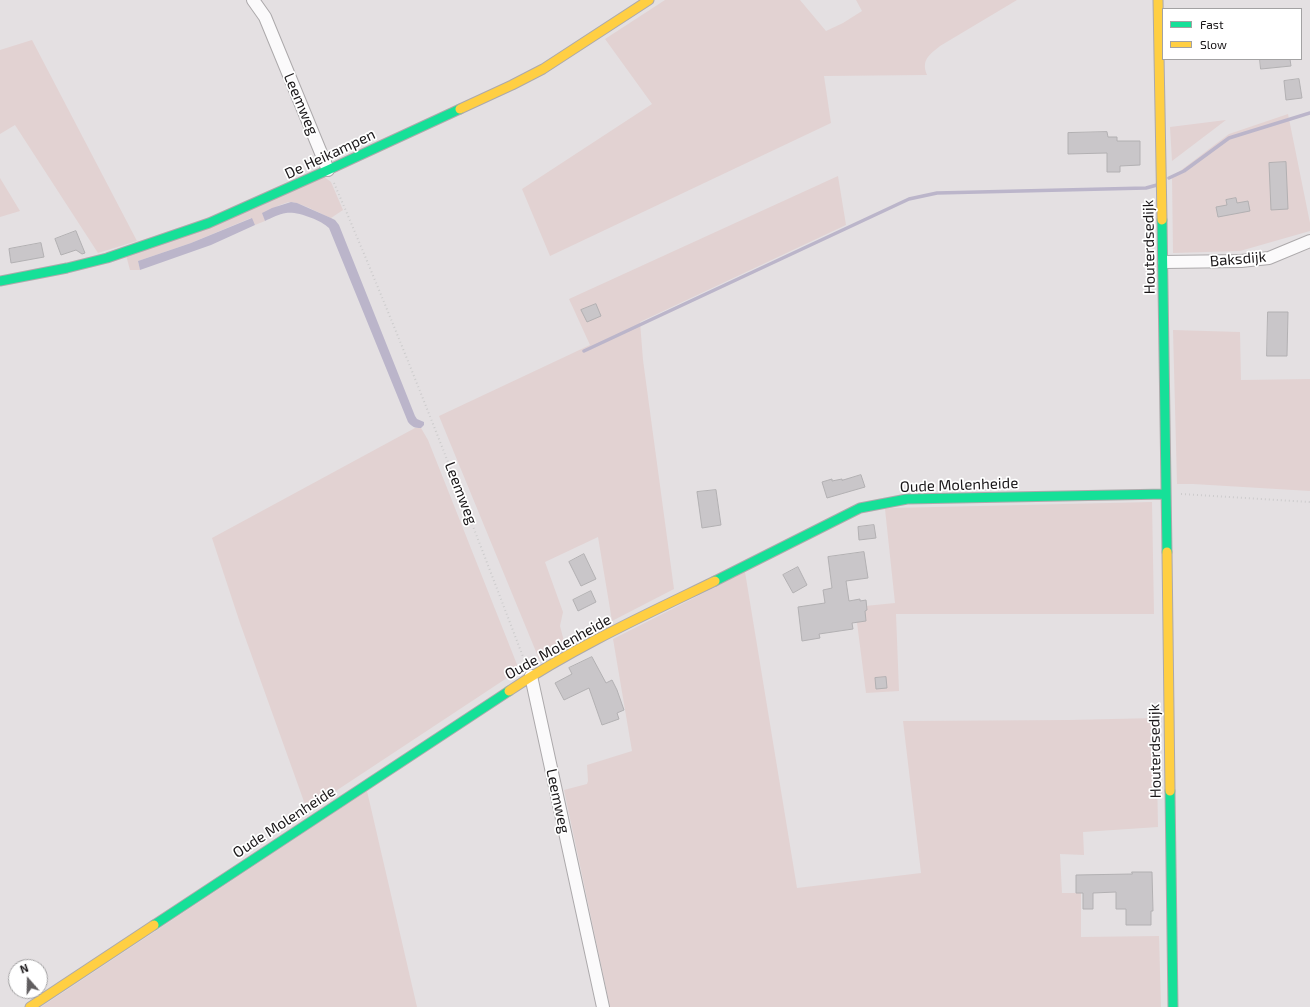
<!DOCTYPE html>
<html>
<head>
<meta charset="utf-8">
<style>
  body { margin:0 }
  #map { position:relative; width:1310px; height:1007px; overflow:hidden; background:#e4e0e2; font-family:"Exo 2",sans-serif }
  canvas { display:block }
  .legend { position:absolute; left:1162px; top:8px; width:140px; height:52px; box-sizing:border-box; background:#fff; border:1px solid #a3a2a3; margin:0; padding:5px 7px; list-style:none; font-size:12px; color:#191618 }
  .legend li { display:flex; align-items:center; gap:8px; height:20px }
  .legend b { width:20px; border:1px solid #a3a2a3 }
  .north { position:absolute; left:8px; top:959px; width:40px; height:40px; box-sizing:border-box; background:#fff; border:1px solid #a3a2a3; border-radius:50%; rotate:340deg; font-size:11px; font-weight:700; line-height:16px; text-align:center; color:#191618 }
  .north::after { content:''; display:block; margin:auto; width:14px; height:18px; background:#605d5f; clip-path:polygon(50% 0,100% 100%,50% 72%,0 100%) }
</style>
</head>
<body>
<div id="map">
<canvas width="1310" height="1007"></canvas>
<ul class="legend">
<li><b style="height:5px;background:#16e098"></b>Fast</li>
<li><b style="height:5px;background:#ffcf43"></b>Slow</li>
</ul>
<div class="north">N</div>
</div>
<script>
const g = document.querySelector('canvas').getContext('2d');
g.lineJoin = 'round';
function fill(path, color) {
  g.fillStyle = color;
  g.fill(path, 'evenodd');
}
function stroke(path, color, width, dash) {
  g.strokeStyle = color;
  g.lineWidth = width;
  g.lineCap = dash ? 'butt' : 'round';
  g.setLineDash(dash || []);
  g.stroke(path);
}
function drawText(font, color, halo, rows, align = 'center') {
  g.font = font + ' "Exo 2",sans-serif';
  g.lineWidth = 3.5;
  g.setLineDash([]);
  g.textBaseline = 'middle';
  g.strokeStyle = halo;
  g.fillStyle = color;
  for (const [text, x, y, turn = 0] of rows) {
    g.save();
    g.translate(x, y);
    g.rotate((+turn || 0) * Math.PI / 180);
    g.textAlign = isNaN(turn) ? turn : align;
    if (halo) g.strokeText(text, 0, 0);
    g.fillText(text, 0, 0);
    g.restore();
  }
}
fill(new Path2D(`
  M665,0h135l26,31 17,-8 19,-12 -6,-11h161l-77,46c-11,9 -19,14 -13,29l-103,1 7,47 -281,133 -28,-67 130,-85 -47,-65z
  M32,40l105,201 -39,12 -83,-128 -15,9v-84z
  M1288,114l22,109v8l-70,20 -67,2 -1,-76 57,-43z
  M1226,120l-54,41 -2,-34z
  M323,176l8,6 12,28 -12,8c-10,-4 -33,-17 -42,-16 -9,2 -18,8 -26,12l2,7 -10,4 -4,-7 -60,25 -53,18 2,9h-10l-4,-15z
  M838,176l8,49 -206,97 3,38 31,229 -62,32 -14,-84 -53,25 18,50 -3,14 5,19 -26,14 -100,-243 151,-71 -21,-46z
  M0,178l20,33 -20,6z
  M1173,330l67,2 1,48 69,-1v112l-117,-7h-16z
  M415,428h6l7,12 90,227 -2,5 -209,138 -67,-187 -28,-85z
  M1152,502l2,112h-258l3,77 -33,2 -11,-86 40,-4 -10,-94 7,-1z
  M745,572l52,316 124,-15 -18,-152 166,-1 87,-2 2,109 -75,5 1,23 -24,-1 2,39h19v44l78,-1 2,71h-551l-46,-217 23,-6 1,-3 -1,-16 45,-14 -19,-112z
  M367,791l50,216h-376z`), '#e2d2d2');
fill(new Path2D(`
  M291,202l6,1 34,15 4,2 4,5 76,191 2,3 7,3v3l-3,3c-6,0 -9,-1 -13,-6l-79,-194c-8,-8 -32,-17 -43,-15 -7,1 -15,5 -21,8l-3,-8 10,-5z
  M252,218l3,7 -44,20 -71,25 -2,-9 53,-18z`), '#bbb5ca');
stroke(new Path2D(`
  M1169,178l15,-7 45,-33 81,-25
  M584,351l325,-152 28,-6 209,-5 11,-3`), '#bbb5ca', 3.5);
const building = new Path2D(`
  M1260,59h30l1,7 -30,3z
  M1299,79l3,19 -16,2 -2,-19z
  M1107,132l1,5h9v4h23v24l-20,1v6h-13v-19l-39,1v-21z
  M1286,162l2,47 -17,1 -2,-47z
  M1236,198l1,5 11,-2 2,10 -32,6 -2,-10 11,-2 -1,-5z
  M76,231l9,22 -3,1 -6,-4 -15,5 -6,-16z
  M41,243l3,14 -33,6 -2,-14z
  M596,304l5,12 -14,6 -6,-12z
  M1268,312h20l-1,44h-20z
  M861,475l4,12 -38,11 -5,-16 10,-3v2l10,-2v1z
  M716,490l5,35 -19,3 -5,-36z
  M874,525l2,13 -17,2 -1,-13z
  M864,552l4,26 -22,3 3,20 11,-2v2l6,-1 1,10 -2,1 1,10 -14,2 1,6 -34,5 1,4 -18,3 -4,-34 27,-4 -2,-13 9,-2 -4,-31z
  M584,554l12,25 -15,7 -12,-24z
  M798,567l9,18 -14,8 -10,-18z
  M591,591l5,11 -18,9 -5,-11z
  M592,657l14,26 6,-3 5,10 7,20 -7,3 2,6 -17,6 -13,-37 -25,12 -9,-17 17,-9 -3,-6z
  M886,677l1,11 -11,1 -1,-11z
  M1132,872h20l1,39h-2v14h-25v-16h-10v-17l-23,1v16h-10v-16h-7v-18l56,-1z`);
fill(building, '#c9c6c9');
stroke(building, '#b2b0b2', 1);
const street = new Path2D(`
  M253,0l12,17 63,153
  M1164,262l77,-1 28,-3 41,-17
  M531,676l72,331`);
const fast = new Path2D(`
  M1162,220l5,332
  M0,281l67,-13 40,-10 102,-35 119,-53 132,-61
  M715,581l145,-73 47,-9 259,-5
  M1170,791l3,216
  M154,925l355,-234`);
const slow = new Path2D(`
  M1158,0l4,220
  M460,109l52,-24 31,-16 106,-69
  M1167,552l3,239
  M509,691c64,-43 136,-76 206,-110
  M30,1007l124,-82`);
stroke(street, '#aca9ab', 14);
stroke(fast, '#aca9ab', 11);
stroke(slow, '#aca9ab', 11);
stroke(new Path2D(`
  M334,183c68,158 130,319 191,479
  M1181,494l129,8`), '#cdcccd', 2, [1, 3]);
stroke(street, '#fbfafb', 12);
stroke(fast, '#16e098', 9);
stroke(slow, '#ffcf43', 9);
drawText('15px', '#191618', '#fff', [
  ["Leemweg",301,104,67],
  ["De Heikampen",330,154,-25],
  ["Houterdsedijk",1149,247,-91],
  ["Baksdijk",1238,259,-5],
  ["Oude Molenheide",959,485,-2],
  ["Leemweg",461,493,69],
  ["Oude Molenheide",558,647,-29],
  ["Houterdsedijk",1155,751,-91],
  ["Leemweg",558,801,78],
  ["Oude Molenheide",284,822,-33]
]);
</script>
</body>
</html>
